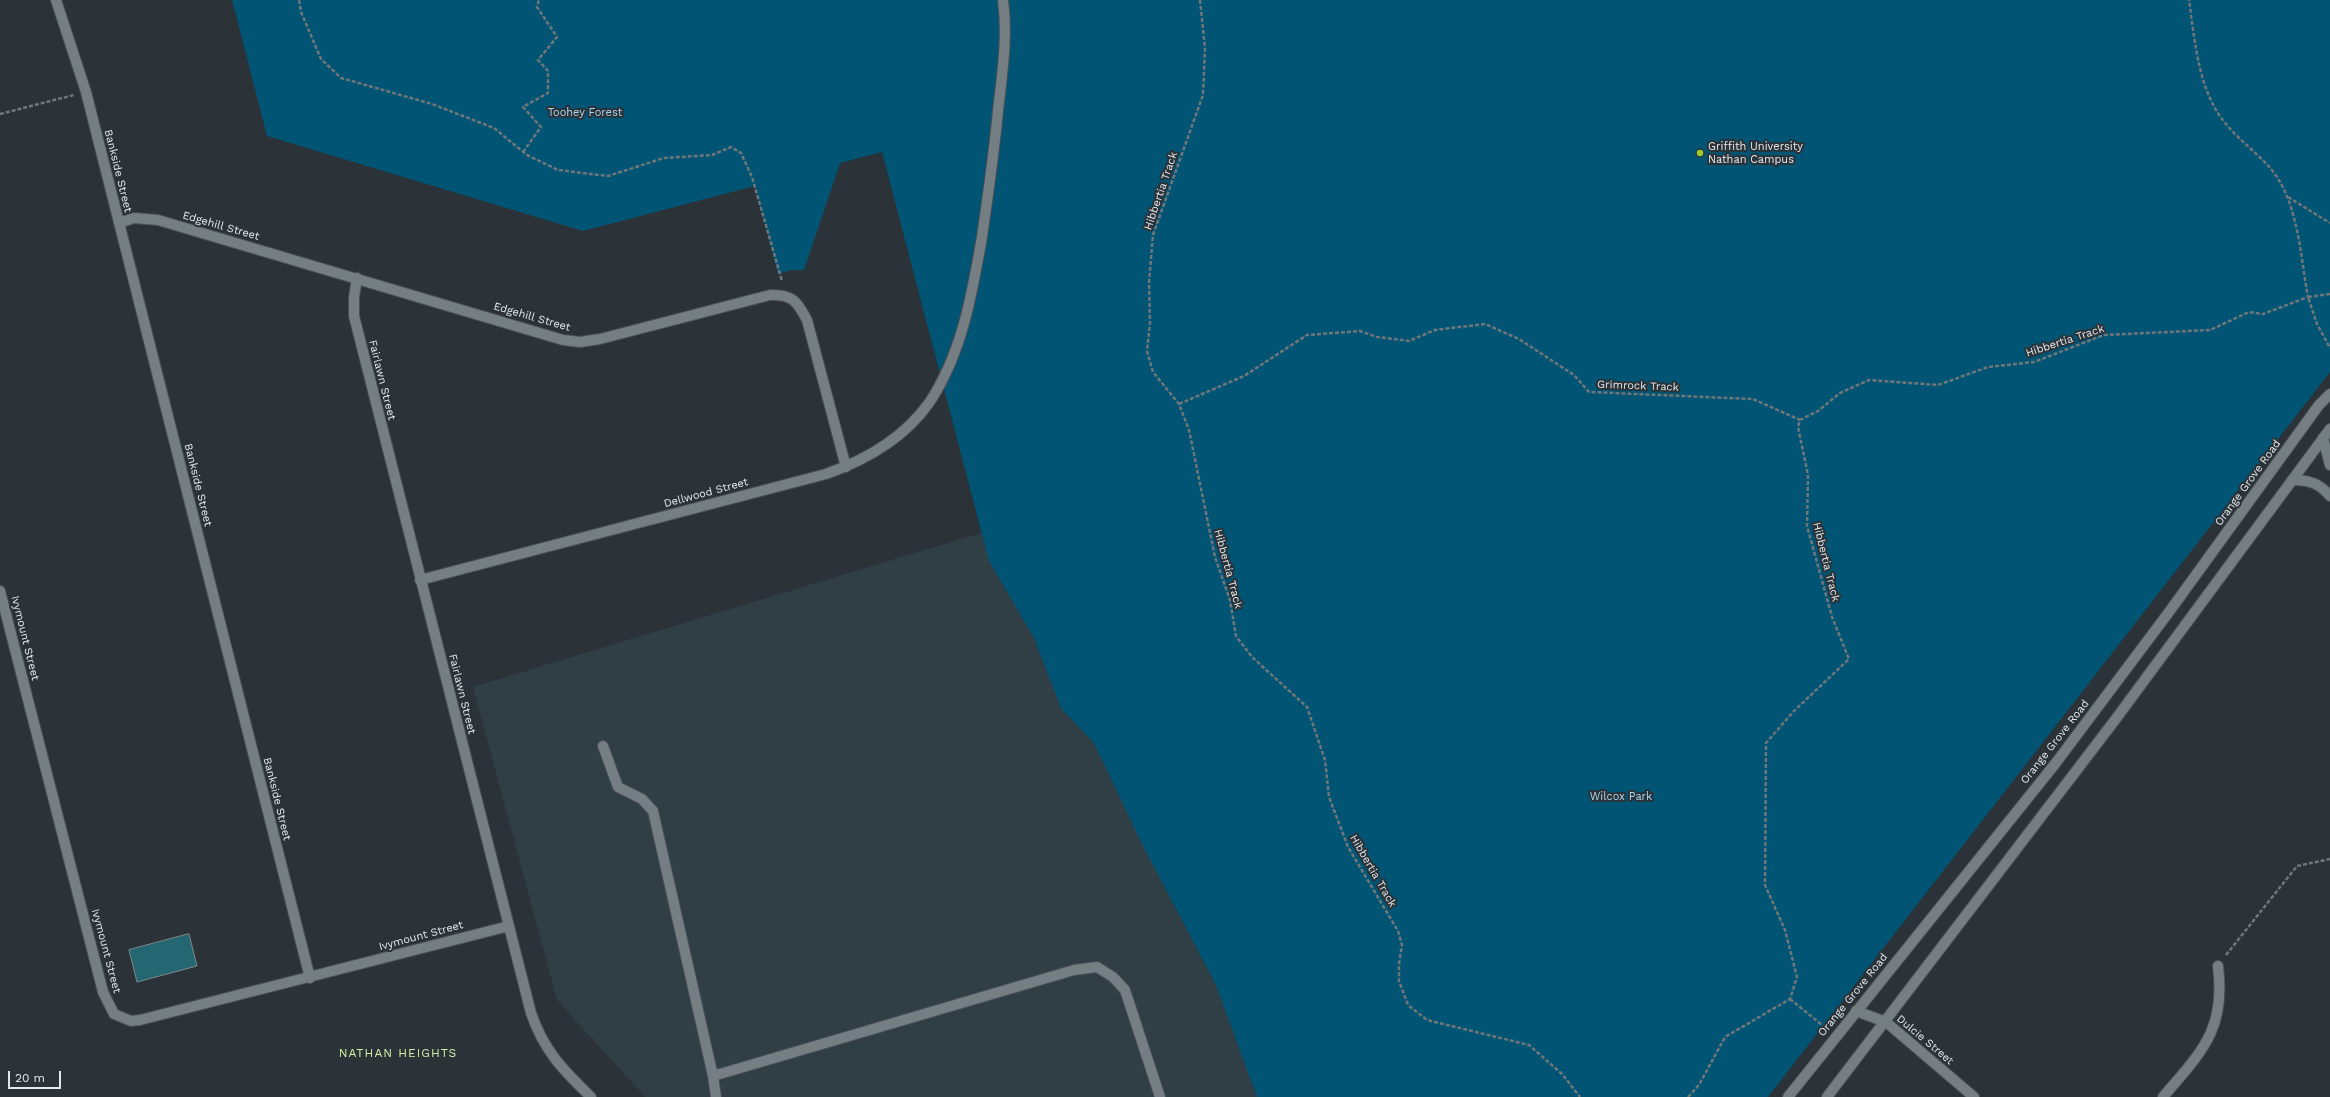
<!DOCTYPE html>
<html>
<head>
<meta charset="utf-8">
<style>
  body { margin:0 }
  #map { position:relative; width:2330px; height:1097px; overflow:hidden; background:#2b3338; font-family:"Work Sans",sans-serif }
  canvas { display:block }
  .scale { position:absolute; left:8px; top:1071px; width:53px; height:18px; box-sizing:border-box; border:2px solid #e3e8eb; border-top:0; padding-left:5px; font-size:12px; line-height:14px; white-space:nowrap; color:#e3e8eb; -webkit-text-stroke:3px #2b3338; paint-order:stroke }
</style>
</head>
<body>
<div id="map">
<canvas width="2330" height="1097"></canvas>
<div class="scale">20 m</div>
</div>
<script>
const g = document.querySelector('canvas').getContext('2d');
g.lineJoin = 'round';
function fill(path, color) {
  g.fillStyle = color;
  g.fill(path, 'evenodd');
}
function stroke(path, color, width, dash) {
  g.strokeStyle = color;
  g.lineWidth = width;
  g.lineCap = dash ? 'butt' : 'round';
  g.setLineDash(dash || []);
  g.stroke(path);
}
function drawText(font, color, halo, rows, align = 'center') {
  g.font = font + ' "Work Sans",sans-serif';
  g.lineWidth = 4;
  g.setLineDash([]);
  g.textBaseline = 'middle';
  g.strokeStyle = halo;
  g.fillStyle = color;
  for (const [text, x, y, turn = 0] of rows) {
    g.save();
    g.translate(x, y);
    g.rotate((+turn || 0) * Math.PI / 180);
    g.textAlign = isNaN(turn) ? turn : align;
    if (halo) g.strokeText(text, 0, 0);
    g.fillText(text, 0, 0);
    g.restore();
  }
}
fill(new Path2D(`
  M2330,0l-1015,1097h-670l-88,-97 -84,-313 508,-154 177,-48z`), '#303e46');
fill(new Path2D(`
  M232,0h2098v372l-562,725h-511l-41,-112 -74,-141 -48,-101 -33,-35 -27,-70 -45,-77 -107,-409 -42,11 -36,107h-13l-13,4 -23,-88 -172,45 -316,-95z`), '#015473');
const building = new Path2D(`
  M189,934l8,32 -60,16 -8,-32z`);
fill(building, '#246672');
stroke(building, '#7d898b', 1);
const service = new Path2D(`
  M603,746l15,41 24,12 11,12 60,265
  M716,1097l-3,-21 361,-106 23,-3 16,10 12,13 35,107`);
const minor = new Path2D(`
  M56,0l30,92 224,886
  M119,223l15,-5 24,2 405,120 17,2 20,-3 170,-44c22,-1 27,6 37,25l39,147
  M357,278l-3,19v19l177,697c13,38 32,57 60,84
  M2323,438l7,27
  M2292,480c17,0 27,3 38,16
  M420,580l406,-106c40,-14 78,-36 103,-71 33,-49 43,-109 53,-166 6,-42 12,-83 16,-126 4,-36 10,-74 5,-111
  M0,591l103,401 11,22 17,7 9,-1 369,-94
  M1856,1011l30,11 88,75
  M2163,1097c39,-46 63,-67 55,-131`);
const secondary = new Path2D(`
  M1788,1097l267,-333 114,-152 150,-207 11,-11
  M1827,1097l288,-377 215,-291`);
stroke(service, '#495054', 12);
stroke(minor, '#495054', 12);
stroke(secondary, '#495054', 12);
stroke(new Path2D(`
  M299,0l2,12 20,47 20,19 91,26 62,24 33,27 31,15 50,6 56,-18 48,-3 19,-8 10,6 11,24 30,104
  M1200,0l5,48 -2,47 -50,140 -4,47 1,41 -3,28 6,21 26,32 10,26 26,127 15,43 6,36 16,21 55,50 18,53 4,37 19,50 50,84 4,14 -3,19v17l9,24 19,15 102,25 33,29 18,23
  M0,114l74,-19
  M523,152l18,-25 -18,-20 25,-14v-22l-10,-11 19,-23 -20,-30 2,-7
  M2288,197l42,26
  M2330,294l-22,3 9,27 13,24
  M1179,404l65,-28 63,-41 53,-4 17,6 32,4 26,-11 50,-6 34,15 55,36 15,17 164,7 47,21
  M2226,955l71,-89 33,-7
  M1790,999l37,30
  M1688,1097l11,-12 26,-48 65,-38 7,-22 -12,-47 -20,-45 1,-142 28,-32 55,-52 -17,-42 -25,-91 1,-51 -10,-48 2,-7 18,-9 22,-18 29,-13 69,5 50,-18 46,-5 70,-27 106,-5 39,-18 14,2 45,-17c-7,-37 -9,-82 -28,-115 -13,-23 -38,-38 -54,-58 -28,-33 -31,-83 -37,-124`), '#70777b', 2.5, [4, 2]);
stroke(service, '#747e83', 10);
stroke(minor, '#747e83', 10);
stroke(secondary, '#747e83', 10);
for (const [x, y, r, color] of [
  [1700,153,4,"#9eca2e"]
]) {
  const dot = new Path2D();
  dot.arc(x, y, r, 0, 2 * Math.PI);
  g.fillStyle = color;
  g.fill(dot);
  stroke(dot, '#2b3338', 1.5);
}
drawText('11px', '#add8f1', '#2b3338', [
  ["Toohey Forest",585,113],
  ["Wilcox Park",1621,797]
]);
drawText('11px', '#e3e8eb', '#2b3338', [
  ["Griffith University",1708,147],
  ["Nathan Campus",1708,160]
], 'left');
drawText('11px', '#e3e8eb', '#2b3338', [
  ["Bankside Street",118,171,76],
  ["Hibbertia Track",1161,191,-71],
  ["Edgehill Street",221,226,16],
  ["Edgehill Street",532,317,16],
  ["Hibbertia Track",2065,341,-18],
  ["Fairlawn Street",382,380,76],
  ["Grimrock Track",1638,386,2],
  ["Orange Grove Road",2248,483,-54],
  ["Bankside Street",198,485,76],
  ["Dellwood Street",706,493,-15],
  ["Hibbertia Track",1826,562,76],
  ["Hibbertia Track",1228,569,75],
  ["Ivymount Street",25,638,76],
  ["Fairlawn Street",462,694,76],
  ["Orange Grove Road",2055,742,-52],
  ["Bankside Street",277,799,76],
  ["Hibbertia Track",1373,871,60],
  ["Ivymount Street",421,936,-15],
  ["Ivymount Street",106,951,75],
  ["Orange Grove Road",1853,995,-51],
  ["Dulcie Street",1925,1040,40]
]);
g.letterSpacing = '1px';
drawText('12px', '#d2eda3', '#2b3338', [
  ["NATHAN HEIGHTS",398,1053]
]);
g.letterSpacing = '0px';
</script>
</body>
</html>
